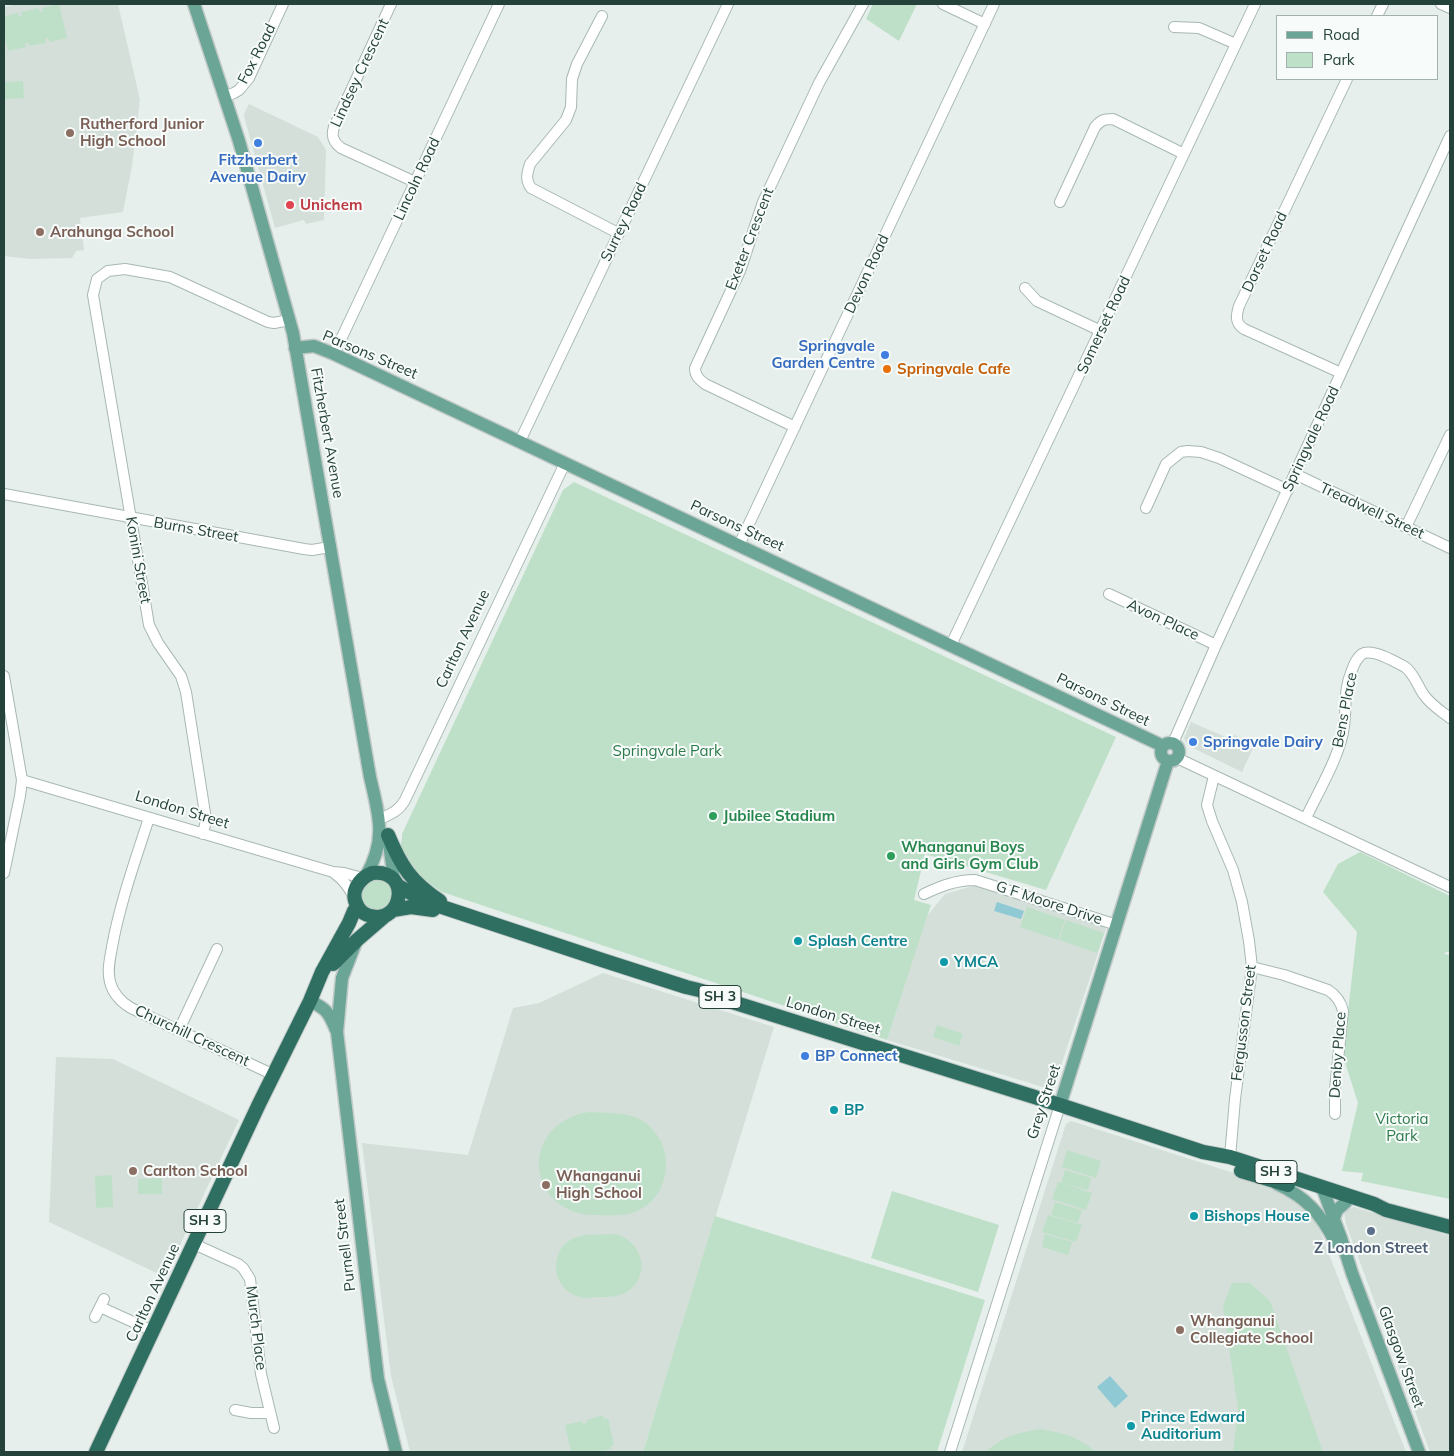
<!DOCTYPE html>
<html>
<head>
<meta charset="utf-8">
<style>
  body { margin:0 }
  #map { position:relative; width:1454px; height:1456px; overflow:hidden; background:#e6efeb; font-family:Mulish,sans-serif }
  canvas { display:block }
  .frame { position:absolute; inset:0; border:5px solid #24423a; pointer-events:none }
  .legend { position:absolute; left:1276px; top:15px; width:162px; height:65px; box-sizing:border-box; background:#f7fbf9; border:1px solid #a3b1ad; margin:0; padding:6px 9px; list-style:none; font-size:15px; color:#24423a }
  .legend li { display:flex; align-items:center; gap:10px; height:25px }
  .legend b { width:25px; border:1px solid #a3b1ad }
</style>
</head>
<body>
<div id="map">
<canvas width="1454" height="1456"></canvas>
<div class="frame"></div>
<ul class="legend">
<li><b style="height:6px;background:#6aa596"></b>Road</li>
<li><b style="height:14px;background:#bfe0c8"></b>Park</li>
</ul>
</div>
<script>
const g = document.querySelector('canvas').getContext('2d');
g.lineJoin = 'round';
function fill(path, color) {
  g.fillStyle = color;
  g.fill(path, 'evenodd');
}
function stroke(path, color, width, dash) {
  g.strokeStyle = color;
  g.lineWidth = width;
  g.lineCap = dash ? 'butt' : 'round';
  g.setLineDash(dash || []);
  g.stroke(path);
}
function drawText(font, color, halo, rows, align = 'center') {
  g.font = font + ' Mulish,sans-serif';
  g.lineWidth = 4;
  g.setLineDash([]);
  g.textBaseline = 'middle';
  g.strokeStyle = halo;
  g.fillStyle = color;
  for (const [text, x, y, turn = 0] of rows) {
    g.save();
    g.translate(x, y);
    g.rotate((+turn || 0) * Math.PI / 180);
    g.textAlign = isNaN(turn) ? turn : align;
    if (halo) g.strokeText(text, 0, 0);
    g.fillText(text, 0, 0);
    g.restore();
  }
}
fill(new Path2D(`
  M17,4h101l17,74 5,22 -8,66 -9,46 -43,6 4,32 -8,1 -4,7 -42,1 -26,-3v-249z
  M249,104l69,33 8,13 -2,70 -18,4 -2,-4 -29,8 -30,-108 -1,-6z
  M1191,722l39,17 4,-4 21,9 -13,28 -55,-27 -3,-7z
  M976,885l128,39 2,5 -53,161 -166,-50 40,-124 18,-22z
  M603,973l171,54 -131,425h-233l-19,-76 -29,-233 106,12 45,-147 26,-5z
  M56,1057l57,2 126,61 -74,157 -116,-55z
  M1071,1121l219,70 21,17 95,244h-444l104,-328z
  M1354,1207l96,29v216h-20l-84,-228 -2,-13z`), '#d4dfda');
fill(new Path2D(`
  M59,4l8,34 -17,4 -2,-4 -3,1 1,4 -17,3 -1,-3h-3l1,4 -18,4 -4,-17v-18l14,-3 1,4 3,-1 -1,-4 17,-4 2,4 3,-1 -1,-3z
  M873,4h44l-18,37 -33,-22z
  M23,81l1,17 -20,1v-17z
  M574,482l542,255 -70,153 -121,-36 -11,46 17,5 -44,135 -445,-148 -23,-15 -19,-29 2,-10v-4l161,-344z
  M1360,852l90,44v56h-4l-2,2 6,1v244l-89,-18 2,-8 -21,-2 16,-68 -15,-47 14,-124 -34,-40 15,-28z
  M371,879l16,1 7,15 -8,15h-17l-8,-9 -1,-10z
  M1027,907l38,13 -7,20 -38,-13z
  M1066,920l38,13 -7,20 -38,-13z
  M937,1025l26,9 -4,12 -26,-9z
  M590,1112c14,1 32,0 45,5 41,17 42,78 0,95 -13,5 -28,3 -41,3 -21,0 -40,-10 -50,-29 -16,-36 9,-70 46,-74z
  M1067,1150l34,11 -5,17 -34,-11z
  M1065,1170l26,8 -3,12 -26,-7 30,10 -6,17 -34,-11 6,-17 3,1z
  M112,1175l1,32 -17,1 -1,-32z
  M162,1178v16h-24v-15z
  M892,1191l107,34 -21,67 -107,-34z
  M1055,1202l27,8 -4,13 -27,-8z
  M1048,1215l34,10 -6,17 -34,-10z
  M715,1216l270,84 -48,152h-294z
  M616,1234c28,8 36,44 9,59 -8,4 -18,4 -27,4 -9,1 -17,2 -26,-3 -22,-12 -21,-46 2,-56 12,-5 29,-3 42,-4z
  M1045,1234l27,8 -4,13 -26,-8z
  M1232,1283h18l20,18 53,151h-90l5,-43 -15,-103z
  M603,1415l1,4 4,-1 6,27 -3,1 1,3 -17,3 -1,-2 -4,1v1h-19l-6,-27 17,-4 1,3 4,-1v-3z
  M1040,1429c24,4 37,7 56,23h-110c17,-16 31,-19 54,-23z`), '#bfe0c8');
fill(new Path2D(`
  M997,902l27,9 -3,8 -27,-8z
  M1110,1376l18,20 -13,12 -18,-21z`), '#8ec9d4');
const minor = new Path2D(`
  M391,4l-57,123c-3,9 -1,15 7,21l74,34
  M943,4l42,20
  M1441,4l9,4
  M602,16l-25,48 -5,15 -1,28 -5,13 -36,44c-3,10 -5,15 1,24l87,45
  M1377,16l6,-12
  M1174,27l25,1 37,16
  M224,97l10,-4 5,-3 10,-12 34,-74
  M1060,202l35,-75c6,-7 9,-8 18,-8l71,35
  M1025,288l12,13 64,30
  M334,354l165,-350
  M1341,373l-97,-44c-9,-6 -8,-13 -5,-23l108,-227
  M795,427l-90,-43c-6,-5 -10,-8 -10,-16l45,-97 23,-69 56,-119 44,-79
  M520,441l208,-437
  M1295,474l155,74
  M4,494l300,55 8,1 18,-3
  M1146,508l20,-44 15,-12 7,-1 13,1 18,6 69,32
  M1406,527l44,-92
  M739,545l255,-541
  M1109,594l107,51
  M951,645l304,-641
  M4,676l18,104 -2,16 -16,77
  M1173,743l43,-98 234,-509
  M1177,758l273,129
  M1214,776l-7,29 5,16 21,49 9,32 7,39 3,26 -17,132 -5,58
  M22,780l311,92 11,1 19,5
  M149,818c-14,43 -29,85 -37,129 -2,12 -5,23 -2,35 3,12 11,20 21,26l143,67
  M1306,818c12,-26 35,-64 38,-92 3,-21 -1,-35 8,-56 2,-6 5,-12 10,-16 10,-6 34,8 43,13 9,6 13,20 19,28 7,10 17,16 26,23
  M380,819c11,-5 19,-8 25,-19l160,-337
  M203,834l3,-14 -1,-7 -19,-121 -5,-16 -23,-33 -9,-18 -56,-330 4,-16 11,-8 17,-2 45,8 98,45 6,1 15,-3
  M334,873c10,7 15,15 21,26
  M924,894c17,-8 32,-14 51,-14l142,45
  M1252,967l32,8 44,15c8,5 13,12 15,21l-8,78v25
  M179,1030l38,-81
  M194,1244l44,20 5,4 7,11 11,95 13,54
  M100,1307l53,24
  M95,1317l9,-18
  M235,1410l16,3h19
  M950,1452l110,-347`);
const major = new Path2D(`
  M194,4l45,137 54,192 77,444c9,39 17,62 -4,99
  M295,348l19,-2 20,8 829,392
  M1161 752a9 9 0 1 1 18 0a9 9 0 1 1-18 0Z
  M389,844l5,35
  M356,942l-14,36 -5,54 41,347 18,73
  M310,1001c17,8 19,12 26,29
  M1060,1105l108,-344
  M1277,1184c29,13 44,30 58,58
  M1322,1187l19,51 11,35 67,179
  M1334,1218l3,-8 9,-8`);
const highway = new Path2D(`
  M388,835c13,31 23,47 52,66
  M372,873c41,-4 30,52 -1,43 -5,-1 -10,-4 -13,-9 -9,-14 0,-28 14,-34z
  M397,885l27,16 178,59 84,27c14,3 27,6 40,13l334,105 143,47 27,5 144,47 12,6 64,17
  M393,910l18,-3 22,3
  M333,964l24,-24 29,-25
  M1241,1171l47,14
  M96,1452l163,-348 51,-103 12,-29 27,-49 5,-12 3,-5`);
stroke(minor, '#a8b8b2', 12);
stroke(major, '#c2cac8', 15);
stroke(highway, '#c2cac8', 16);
stroke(minor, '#fff', 10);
stroke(major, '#6aa596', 12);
stroke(highway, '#2f6f62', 14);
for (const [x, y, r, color] of [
  [70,133,5,"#8d6e63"],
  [258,143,5,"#3f7fe0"],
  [290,205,5,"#e0444e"],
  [40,232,5,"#8d6e63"],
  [885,355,5,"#3f7fe0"],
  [887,369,5,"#e8710a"],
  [1193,742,5,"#3f7fe0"],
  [713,816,5,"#2e9e5b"],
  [891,856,5,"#2e9e5b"],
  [798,941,5,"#0f9aa8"],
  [944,962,5,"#0f9aa8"],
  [805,1056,5,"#3f7fe0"],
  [834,1110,5,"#0f9aa8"],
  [133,1171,5,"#8d6e63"],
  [546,1185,5,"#8d6e63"],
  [1194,1216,5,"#0f9aa8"],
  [1371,1231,5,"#5c6f8a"],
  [1180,1330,5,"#8d6e63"],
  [1131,1426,5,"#0f9aa8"]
]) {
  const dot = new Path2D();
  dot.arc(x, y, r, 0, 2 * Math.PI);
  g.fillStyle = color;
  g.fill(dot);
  stroke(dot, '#f7fbf9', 2);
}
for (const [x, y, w] of [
  [720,997,42],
  [1276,1172,42],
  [205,1221,42]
]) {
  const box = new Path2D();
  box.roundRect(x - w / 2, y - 11.5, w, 23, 4);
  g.fillStyle = '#f7fbf9';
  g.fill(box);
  stroke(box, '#24423a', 1);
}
drawText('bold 14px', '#24423a', null, [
  ["SH 3",720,997],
  ["SH 3",1276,1172],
  ["SH 3",205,1221]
]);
drawText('15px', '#24423a', '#f7fbf9', [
  ["Fox Road",257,54,-63],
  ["Lindsey Crescent",360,73,-65],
  ["Lincoln Road",417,179,-65],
  ["Surrey Road",624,222,-64],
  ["Exeter Crescent",750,239,-69],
  ["Dorset Road",1265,252,-65],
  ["Devon Road",867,274,-65],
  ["Somerset Road",1104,325,-65],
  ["Parsons Street",370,355,23],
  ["Fitzherbert Avenue",327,433,80],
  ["Springvale Road",1311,439,-65],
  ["Treadwell Street",1372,511,25],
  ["Parsons Street",737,526,25],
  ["Burns Street",196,530,10],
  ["Konini Street",138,560,80],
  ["Avon Place",1163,620,25],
  ["Carlton Avenue",463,639,-65],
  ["Parsons Street",1103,700,26],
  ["Bens Place",1345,710,-79],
  ["London Street",182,810,17],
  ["G F Moore Drive",1049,903,18],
  ["London Street",833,1016,17],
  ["Fergusson Street",1244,1023,-83],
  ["Churchill Crescent",192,1036,25],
  ["Denby Place",1338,1055,-86],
  ["Grey Street",1044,1102,-72],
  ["Purnell Street",345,1245,-97],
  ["Carlton Avenue",153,1293,-65],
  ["Murch Place",256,1328,83],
  ["Glasgow Street",1401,1357,70]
]);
drawText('bold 15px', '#785e54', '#f7fbf9', [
  ["Rutherford Junior",80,124],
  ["High School",80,141],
  ["Arahunga School",50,232],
  ["Carlton School",143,1171],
  ["Whanganui",556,1176],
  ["High School",556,1193],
  ["Whanganui",1190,1321],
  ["Collegiate School",1190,1338]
], 'left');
drawText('bold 15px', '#366cbe', '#f7fbf9', [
  ["Fitzherbert",258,160,"center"],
  ["Avenue Dairy",258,177,"center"],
  ["Springvale",875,346,"right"],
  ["Garden Centre",875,363,"right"],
  ["Springvale Dairy",1203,742],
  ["BP Connect",815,1056]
], 'left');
drawText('bold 15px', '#be3a42', '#f7fbf9', [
  ["Unichem",300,205]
], 'left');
drawText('bold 15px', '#c56008', '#f7fbf9', [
  ["Springvale Cafe",897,369]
], 'left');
drawText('15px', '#2d7a4b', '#f7fbf9', [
  ["Springvale Park",667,751],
  ["Victoria",1402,1119],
  ["Park",1402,1136]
]);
drawText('bold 15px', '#27864d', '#f7fbf9', [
  ["Jubilee Stadium",723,816],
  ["Whanganui Boys",901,847],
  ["and Girls Gym Club",901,864]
], 'left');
drawText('bold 15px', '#0d838f', '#f7fbf9', [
  ["Splash Centre",808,941],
  ["YMCA",954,962],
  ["BP",844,1110],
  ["Bishops House",1204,1216],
  ["Prince Edward",1141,1417],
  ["Auditorium",1141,1434]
], 'left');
drawText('bold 15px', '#4e5e75', '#f7fbf9', [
  ["Z London Street",1371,1248]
]);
</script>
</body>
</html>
